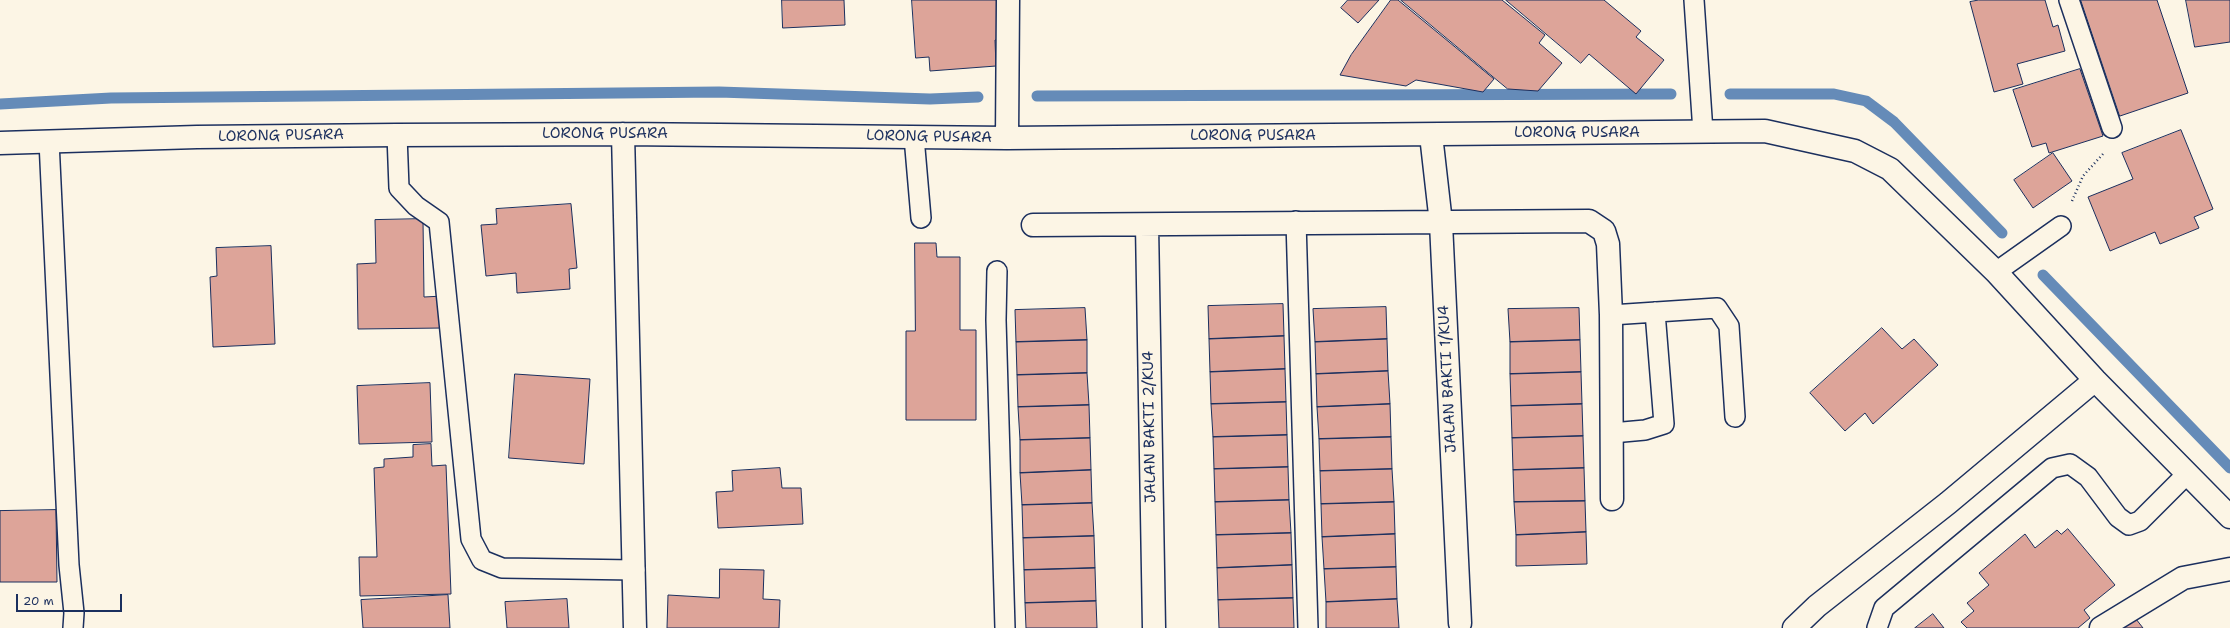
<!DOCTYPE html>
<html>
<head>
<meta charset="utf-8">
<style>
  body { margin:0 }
  #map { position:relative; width:2230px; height:628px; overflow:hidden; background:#fcf5e5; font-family:"Shantell Sans",sans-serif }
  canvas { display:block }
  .scale { position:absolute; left:16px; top:594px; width:106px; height:18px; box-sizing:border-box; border:2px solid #1b2f5e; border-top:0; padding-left:5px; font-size:12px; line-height:14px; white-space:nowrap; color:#1b2f5e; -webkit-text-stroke:3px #fcf5e5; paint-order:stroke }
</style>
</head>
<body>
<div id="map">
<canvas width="2230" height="628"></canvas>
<div class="scale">20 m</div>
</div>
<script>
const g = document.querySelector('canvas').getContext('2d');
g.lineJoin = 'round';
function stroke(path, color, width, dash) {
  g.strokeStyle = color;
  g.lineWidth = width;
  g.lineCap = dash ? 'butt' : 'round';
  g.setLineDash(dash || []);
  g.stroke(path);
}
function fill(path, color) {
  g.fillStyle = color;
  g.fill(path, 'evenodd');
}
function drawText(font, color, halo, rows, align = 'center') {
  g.font = font + ' "Shantell Sans",sans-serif';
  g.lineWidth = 4;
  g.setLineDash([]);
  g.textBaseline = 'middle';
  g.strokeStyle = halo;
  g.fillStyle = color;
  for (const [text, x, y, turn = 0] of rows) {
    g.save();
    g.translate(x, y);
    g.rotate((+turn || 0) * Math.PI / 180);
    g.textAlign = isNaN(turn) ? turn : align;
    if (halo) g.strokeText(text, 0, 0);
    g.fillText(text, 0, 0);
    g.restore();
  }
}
stroke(new Path2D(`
  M1730,94h104l32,7 28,21 108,111
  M1037,96l634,-2
  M0,104l111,-6 608,-6 211,7 48,-2
  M2043,275l187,193`), '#658bb8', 11);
const building = new Path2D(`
  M782,0h62l1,25 -62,3z
  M912,0h93l2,39 -12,1 1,26 -66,5 -1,-14 -13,1z
  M1348,0h31l-21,23 -17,-15z
  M1391,0h7l96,79 -11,13 -67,-12 -10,6 -66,-11 11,-20z
  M1401,0h101l43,35 -6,8 23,20 -24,28 -30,-2z
  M1506,0h98l37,31 -5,6 28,23 -28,34 -47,-40 -8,9z
  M1979,0h66l8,27 5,-2 7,26 -48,13 6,20 -29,8 -24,-90z
  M2081,0h76l31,93 -68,23z
  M2186,0h44v42l-35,5z
  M2080,69l23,67 -54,17 -3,-10 -14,4 -19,-57z
  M2181,130l32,79 -19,8 5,11 -39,16 -5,-12 -45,19 -22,-54 45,-18 -11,-26z
  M2053,153l19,28 -39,27 -19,-28z
  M571,204l6,64 -8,1 1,20 -53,4 -1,-20 -30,3 -5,-51 16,-1 -1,-15z
  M423,219l1,78 19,-1v32l-85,1 -1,-65 19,-1 -1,-43z
  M915,243h21l1,14h23v73h16v90h-70v-89h9z
  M271,246l4,98 -62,3 -3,-70 7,-1 -1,-28z
  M1283,304l1,32 -75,3 -1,-33z
  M1386,307l1,32 -72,3 -2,-33z
  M1085,308l2,32 -71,2 -1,-32z
  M1579,308l1,32 -70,2 -2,-33z
  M1882,328l20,21 12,-10 24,26 -65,59 -8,-11 -20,18 -35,-38z
  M1284,336l1,33 -75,3 -1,-33z
  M1387,339l1,32 -72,3 -1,-32z
  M1087,340v33l-70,2 -1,-33z
  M1580,340l1,32 -71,2v-32z
  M1285,369l1,33 -75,2 -1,-32z
  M1388,371l2,33 -73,3 -1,-33z
  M1581,372l1,32 -71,2 -1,-32z
  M1087,373l2,32 -71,2 -1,-32z
  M515,374l75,5 -6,85 -75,-6z
  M430,383l2,59 -73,2 -2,-58z
  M1286,402l1,33 -74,2 -2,-33z
  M1390,404l1,33 -72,2 -2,-32z
  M1582,404l1,32 -71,2 -1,-32z
  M1089,405l1,33 -70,2 -2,-33z
  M1287,435l1,32 -74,2 -1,-32z
  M1583,436l1,32 -71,2 -1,-32z
  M1391,437l1,32 -72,2 -1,-32z
  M1090,438l1,32 -71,3v-33z
  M431,444l1,22 14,-1 5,129 -91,2 -1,-39h18l-3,-89 10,-1v-8l29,-2v-12z
  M1288,467l1,33 -74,2 -1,-33z
  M780,468l2,20h19l2,36 -85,4 -2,-36 17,-1 -1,-20z
  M1584,468l1,33 -71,1 -1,-32z
  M1392,469l2,33 -73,2 -1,-33z
  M1091,470l1,33 -70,2 -2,-32z
  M1289,500l2,33 -75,2 -1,-33z
  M1585,501l1,31 -70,3 -2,-33z
  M1394,502l1,32 -73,3 -1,-33z
  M1092,503l2,33 -71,2 -1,-33z
  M56,510l1,72h-57v-71z
  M2068,529l47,56 -31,25 6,8 -12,10h-111l-6,-6 13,-11 -7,-8 22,-18 -10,-12 46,-39 10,14 22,-18 4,4z
  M1586,532l1,32 -71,2v-31z
  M1291,533l1,32 -75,3 -1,-33z
  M1395,534l1,33 -72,2 -2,-32z
  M1094,536l1,32 -71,2 -1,-32z
  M1292,565l1,33 -75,2 -1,-32z
  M1396,567l1,32 -71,3 -2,-33z
  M1095,568l1,33 -71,2 -1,-33z
  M720,569l44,1 -1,29 17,1 -1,28h-112l1,-33 51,3z
  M448,595l2,33h-87l-2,-28z
  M1293,598l1,30h-75l-1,-28z
  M567,599l2,29h-62l-2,-26z
  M1397,599l2,29h-73v-26z
  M1096,601l1,27h-71l-1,-25z
  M1933,614l11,14h-29z
  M2136,619l7,9h-20z`);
fill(building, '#dda499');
stroke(building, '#1b2f5e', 1);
const service = new Path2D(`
  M1694,0l9,132
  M2069,0l43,128
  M397,135l2,53 17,18 23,16 32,317 11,21 20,8 133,2
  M914,137l7,81
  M49,141l20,424 5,48 -1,15
  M1296,221l12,407
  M997,271l-1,49 9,308
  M1996,272l65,-46
  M1611,315l106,-7 12,18 6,91
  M1612,433l33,-3 19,-6 -9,-112
  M1877,628l7,-20 168,-140 18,-4 18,13 30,40 11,8 11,-4 47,-47`);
const minor = new Path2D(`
  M623,134l12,494
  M1431,135l10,88 19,400
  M1007,138l1,-138
  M0,143l197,-6 200,-2 226,-1 384,4 758,-7 90,20 35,18 106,103 99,108 135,137
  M1033,225l556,-4 15,10 4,13 3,71 1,184
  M1147,225l7,403
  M1794,628l23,-22 131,-103 147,-123
  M2101,628l82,-50 47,-9`);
stroke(service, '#1b2f5e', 22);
stroke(minor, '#1b2f5e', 25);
stroke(new Path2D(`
  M2072,201l11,-25 20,-22`), '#1b2f5e', 2.5, [1, 3]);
stroke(service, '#fcf5e5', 19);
stroke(minor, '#fcf5e5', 22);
drawText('15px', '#1b2f5e', '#fcf5e5', [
  ["LORONG PUSARA",1577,133],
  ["LORONG PUSARA",605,134],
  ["LORONG PUSARA",281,136,-1],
  ["LORONG PUSARA",1253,136],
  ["LORONG PUSARA",929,137,1],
  ["JALAN BAKTI 1/KU4",1448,379,-93],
  ["JALAN BAKTI 2/KU4",1150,427,-91]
]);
</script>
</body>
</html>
